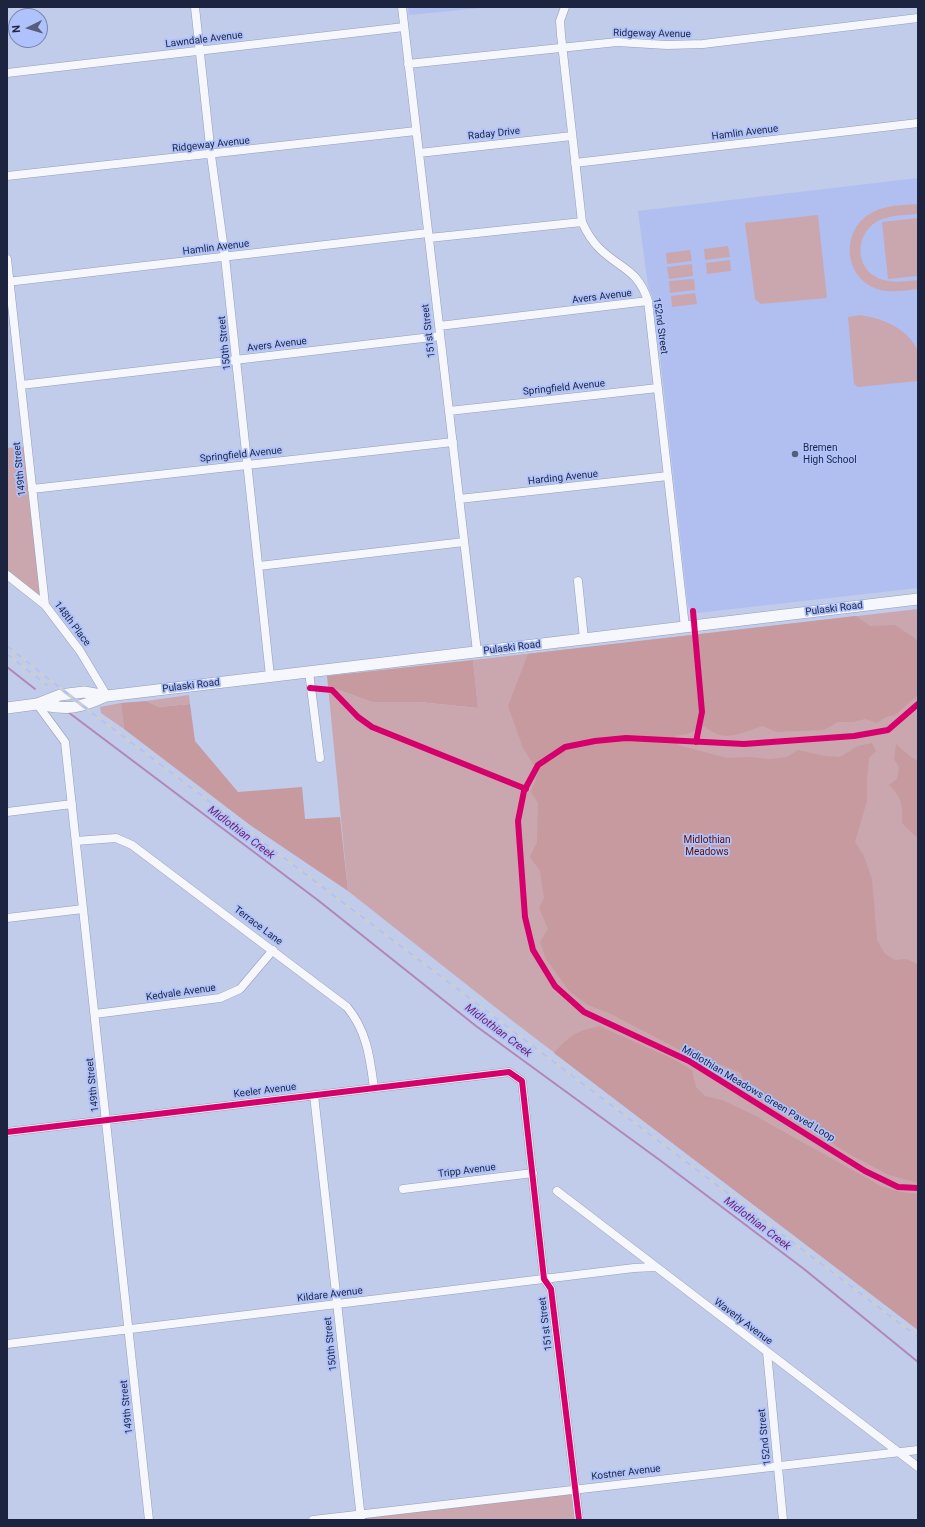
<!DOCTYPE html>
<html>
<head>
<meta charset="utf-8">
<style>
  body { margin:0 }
  #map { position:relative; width:925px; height:1527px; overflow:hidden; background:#c1cbea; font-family:Roboto,sans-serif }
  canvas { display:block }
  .frame { position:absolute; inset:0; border:8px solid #1c243f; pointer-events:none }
  .north { position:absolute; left:8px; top:8px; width:40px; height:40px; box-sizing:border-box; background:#b0c2fb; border:1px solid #7583b0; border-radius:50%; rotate:265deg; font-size:11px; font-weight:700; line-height:16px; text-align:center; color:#1c243f }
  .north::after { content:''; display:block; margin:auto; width:14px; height:18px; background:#565e7b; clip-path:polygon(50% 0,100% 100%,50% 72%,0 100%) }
</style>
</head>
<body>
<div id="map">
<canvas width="925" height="1527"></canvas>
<div class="frame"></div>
<div class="north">N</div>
</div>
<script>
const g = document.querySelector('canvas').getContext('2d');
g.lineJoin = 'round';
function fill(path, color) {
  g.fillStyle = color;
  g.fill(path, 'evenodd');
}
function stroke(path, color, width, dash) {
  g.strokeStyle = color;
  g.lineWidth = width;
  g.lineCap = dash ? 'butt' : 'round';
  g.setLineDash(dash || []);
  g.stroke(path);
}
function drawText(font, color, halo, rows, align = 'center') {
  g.font = font + ' Roboto,sans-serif';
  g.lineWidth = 3.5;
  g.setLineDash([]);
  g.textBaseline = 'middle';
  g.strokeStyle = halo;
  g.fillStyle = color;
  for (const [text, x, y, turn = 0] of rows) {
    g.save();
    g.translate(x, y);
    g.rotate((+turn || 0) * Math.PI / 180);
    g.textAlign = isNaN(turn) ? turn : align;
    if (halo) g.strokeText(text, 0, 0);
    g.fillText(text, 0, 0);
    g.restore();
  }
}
fill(new Path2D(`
  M408,7h84l-83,8z
  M918,178v410l-221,25 -6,-1 -3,-6 -32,-286 -4,-24 -4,-10 -10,-75z`), '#b0bff0');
fill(new Path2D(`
  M918,204v10c-13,1 -31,1 -42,8 -21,13 -21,46 2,56 13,6 27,3 40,2v9c-16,2 -33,5 -48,-3 -29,-17 -26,-60 3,-74 13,-7 30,-7 45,-8z
  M818,215l9,83 -66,6 -6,-5 -10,-76z
  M918,218v58l-30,3 -6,-57z
  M728,246l2,11 -25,3 -1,-11z
  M690,250l2,11 -25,3 -1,-11z
  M730,260l1,11 -24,3 -1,-11z
  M692,264l1,12 -24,3 -2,-12z
  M694,279l1,11 -25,3 -1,-12z
  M695,293l2,11 -25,3 -1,-11z
  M860,315c22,3 50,14 58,37 2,9 0,20 0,29l-60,6 -4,-3 -6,-67z
  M28,446l17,159 -38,-30v-127z
  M918,609v721l-404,-308 -166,-131 -20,-205 44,16h47l59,6 -5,-48z
  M189,695l1,9 -31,3 -13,-6z
  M121,703l3,26 -23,-16 -1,-6z
  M576,1489l3,31h-218l-1,-5z`), '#caa7ae');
fill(new Path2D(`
  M856,616l14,10 25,-1 21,14 2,5v51l-23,20 -9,2 -9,6 -12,-4 -12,3h-15l-14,8 -48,2 -13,-6c-23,7 -39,18 -59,0l-17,8 -12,2 3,9 49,13 21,-1 22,2 17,-2 11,-7 27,6 15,1 18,-11 14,-3 4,8 -7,7 -2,21v22l-12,41 9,14 8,23 5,61 8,14 10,6 11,-1 12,5v219l-29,-8 -40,-21 -104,-68 -4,-13 -22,-9 -20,-4 -88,-46 -23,-9 -19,-14 -23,-32 -6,-17 8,-13 -9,-21 5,-10 -4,-27 -10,-14 7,-15 1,-39 -7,-11 7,-20 -15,-24 -15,-42 20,-52z
  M473,660l5,48 -59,-6h-47l-44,-16 -1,-10z
  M146,701l13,6 31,-3 5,37 43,51 64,-5 3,32 35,-2 8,74 -98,-66 -126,-96 -3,-26z
  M896,744l15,13 7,4v78l-16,-16c1,-18 0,-25 -13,-38l8,-6 2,-12 -5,-8z
  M599,1026l72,32 21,12 4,17 9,9 17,4 30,14 129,72 20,6 17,2v136l-364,-277c15,-17 23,-22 45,-27z`), '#c69a9f');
stroke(new Path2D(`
  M7,667l28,22
  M68,712l251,189 157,125 185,135 143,108 114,93`), '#b186b8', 2);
const minor = new Path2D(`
  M195,7l16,148 14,102 45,419
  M402,7l75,645
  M565,7l-5,14 1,14 21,187c4,9 9,18 17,26 21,21 39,21 49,53l37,326
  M408,64l209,-22 50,3 36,-1 215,-26
  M7,73l397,-46
  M419,153l153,-17
  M575,163l343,-40
  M7,176l409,-45
  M429,238l153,-16
  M7,259l38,346
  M7,282l421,-49
  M439,326l209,-25
  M21,385l419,-49
  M449,411l209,-23
  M32,489l421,-47
  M459,499l209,-23
  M259,566l205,-24
  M7,575l38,30 35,46 27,45
  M578,581l6,58
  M309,672l11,86
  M37,704l28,38 84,778
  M7,812l65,-8
  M76,841l40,-3 16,7 215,162c20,24 23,51 27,81
  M7,918l76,-9
  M95,1014l125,-16 20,-9 33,-39
  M314,1095l47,424
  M7,1132l502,-60 13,9 22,198 7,10 28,231
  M403,1189l130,-16
  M557,1191l361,276
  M7,1344l627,-76 21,-1
  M767,1352l16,168
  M313,1520l605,-70`);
const secondary = new Path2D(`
  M38,704c31,6 39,5 68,-8
  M7,708l30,-4 23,-9 24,-3 23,4 811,-97`);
stroke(minor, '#959db7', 9);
stroke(secondary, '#959db7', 12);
stroke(minor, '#f6f7fc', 8);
stroke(secondary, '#f6f7fc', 11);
const rail = new Path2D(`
  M7,646l76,60 835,631
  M7,654l41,32`);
stroke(rail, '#caced7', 3.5);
stroke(rail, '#b0c2fb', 2, [6]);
stroke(new Path2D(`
  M693,611l9,101 -6,30
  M310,688l22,2 26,27 14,10 154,62
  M918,704l-30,26 -34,6 -110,8 -118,-6 -31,3 -30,6 -27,18 -14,26 -6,30 7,96 8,33 22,36 29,26 105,49 176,110 33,16 20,1
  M7,1132l502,-60 13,9 22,198 7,10 28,231`), '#d6006c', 6);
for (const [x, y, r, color] of [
  [795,454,4,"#565e7b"]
]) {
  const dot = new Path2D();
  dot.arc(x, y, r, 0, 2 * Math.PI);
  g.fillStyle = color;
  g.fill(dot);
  stroke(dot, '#b0c2fb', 1.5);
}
drawText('10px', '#1c243f', '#b0c2fb', [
  ["Ridgeway Avenue",652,34,1],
  ["Lawndale Avenue",204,40,-7],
  ["Hamlin Avenue",745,133,-7],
  ["Raday Drive",494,134,-6],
  ["Ridgeway Avenue",211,145,-6],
  ["Hamlin Avenue",216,248,-7],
  ["Avers Avenue",602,297,-7],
  ["152nd Street",660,326,82],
  ["151st Street",429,331,-97],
  ["150th Street",225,343,-96],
  ["Avers Avenue",277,345,-7],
  ["Springfield Avenue",564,388,-6],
  ["Springfield Avenue",241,455,-6],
  ["149th Street",20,469,-96],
  ["Harding Avenue",563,478,-6],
  ["Pulaski Road",834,609,-7],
  ["148th Place",72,624,53],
  ["Pulaski Road",512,648,-7],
  ["Pulaski Road",191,686,-7],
  ["Terrace Lane",258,926,37],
  ["Kedvale Avenue",181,993,-8],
  ["149th Street",93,1085,-96],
  ["Keeler Avenue",265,1091,-7],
  ["Midlothian Meadows Green Paved Loop",758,1094,31],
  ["Tripp Avenue",467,1171,-7],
  ["Kildare Avenue",330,1295,-7],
  ["Waverly Avenue",743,1322,37],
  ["151st Street",546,1324,-97],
  ["150th Street",331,1344,-96],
  ["149th Street",127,1407,-96],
  ["152nd Street",765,1437,-96],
  ["Kostner Avenue",626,1473,-7]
]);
drawText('10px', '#1c243f', '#b0c2fb', [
  ["Bremen",803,448],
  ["High School",803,460]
], 'left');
drawText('10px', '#5f0d04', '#b0c2fb', [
  ["Midlothian",707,840],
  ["Meadows",707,852]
]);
drawText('italic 11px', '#71206b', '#b0c2fb', [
  ["Midlothian Creek",241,833,37],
  ["Midlothian Creek",498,1031,37],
  ["Midlothian Creek",757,1224,37]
]);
</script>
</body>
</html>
